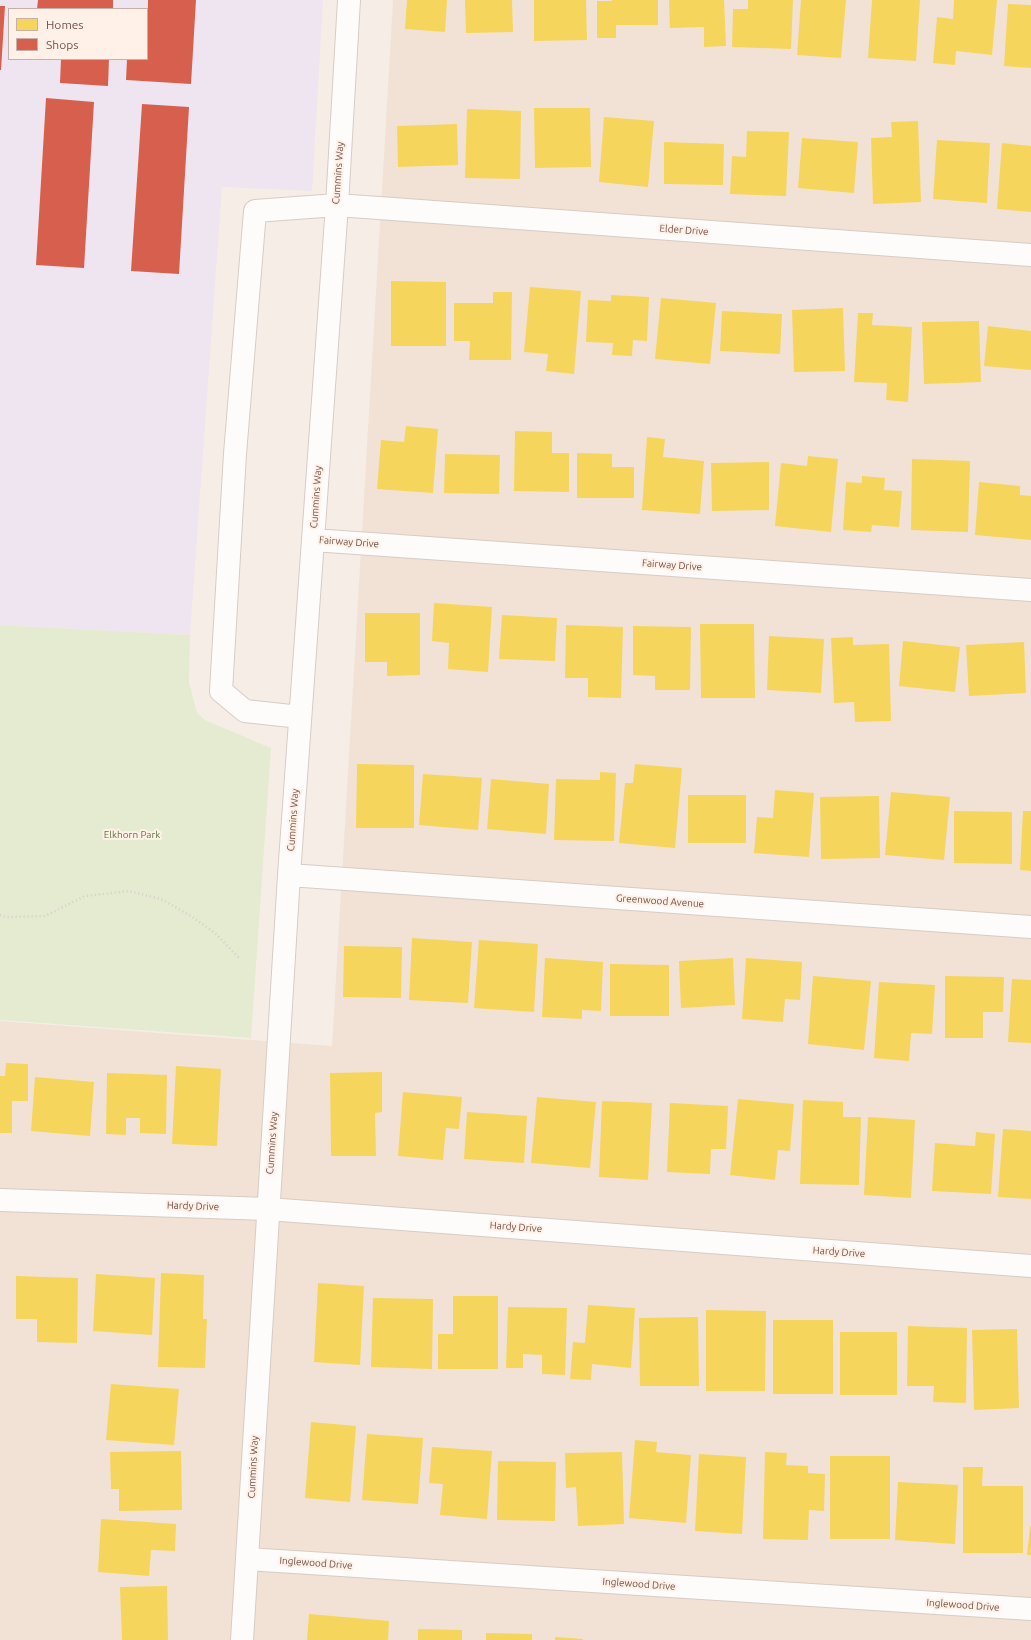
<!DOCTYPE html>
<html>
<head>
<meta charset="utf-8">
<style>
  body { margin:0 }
  #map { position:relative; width:1031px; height:1640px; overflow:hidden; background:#f6eee6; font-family:Ubuntu,sans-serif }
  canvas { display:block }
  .legend { position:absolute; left:8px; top:8px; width:140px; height:52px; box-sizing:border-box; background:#fff1e7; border:1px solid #c7b1a7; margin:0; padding:5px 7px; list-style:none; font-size:12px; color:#735048 }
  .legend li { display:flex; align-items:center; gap:8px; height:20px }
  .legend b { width:20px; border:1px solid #c7b1a7 }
</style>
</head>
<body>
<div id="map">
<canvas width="1031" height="1640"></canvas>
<ul class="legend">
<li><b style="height:11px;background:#f6d55c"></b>Homes</li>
<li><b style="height:11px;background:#d6604d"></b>Shops</li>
</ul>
</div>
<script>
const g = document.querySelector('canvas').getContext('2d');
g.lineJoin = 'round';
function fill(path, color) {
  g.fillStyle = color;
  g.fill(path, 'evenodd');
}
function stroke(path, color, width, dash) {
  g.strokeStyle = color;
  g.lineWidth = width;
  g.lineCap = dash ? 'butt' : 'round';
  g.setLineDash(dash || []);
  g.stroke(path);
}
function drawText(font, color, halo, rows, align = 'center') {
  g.font = font + ' Ubuntu,sans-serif';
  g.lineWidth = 4;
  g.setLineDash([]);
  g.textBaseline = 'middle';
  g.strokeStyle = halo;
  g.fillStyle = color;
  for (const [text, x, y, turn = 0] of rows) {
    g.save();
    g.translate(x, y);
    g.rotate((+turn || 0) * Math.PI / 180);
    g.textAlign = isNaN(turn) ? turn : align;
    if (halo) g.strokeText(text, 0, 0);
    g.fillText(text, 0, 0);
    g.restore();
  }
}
fill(new Path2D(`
  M393,0h638v1640h-1031v-619l332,25z`), '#f2e2d6');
fill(new Path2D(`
  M0,0h323l-11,191 -90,-4 -32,448 -190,-10zM9,9h138v50h-138z`), '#efe5f0');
fill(new Path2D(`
  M0,625l190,10 -1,47 8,31 8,7 66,28 -20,290 -251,-18z`), '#e5ebd1');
fill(new Path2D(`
  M407,0h40l-2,32 -40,-3z
  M465,0h47l1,32 -47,1z
  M534,0h52l1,40 -53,1z
  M612,0h46v25h-42v13h-19v-37h15z
  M669,0h55l2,46 -22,1v-20l-34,1z
  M748,0h45l-2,49 -59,-2 1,-38h15z
  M801,0h45l-5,58 -44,-3z
  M872,0h48l-4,61 -48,-3z
  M954,0h43l-5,55 -36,-4 -1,14 -22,-2 4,-46 16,2z
  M1008,4l23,1v63l-27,-2z
  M534,108h56l1,59 -56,1z
  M467,109l54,2 -1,68 -55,-1z
  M604,117l50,4 -6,66 -49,-5z
  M918,121l3,81 -48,2 -2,-66 21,-1 -1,-15z
  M457,124l1,41 -60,2 -1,-41z
  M747,131l42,1 -3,64 -56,-2 2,-38 14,1z
  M802,138l56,4 -4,51 -56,-5z
  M937,140l53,3 -3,60 -54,-4z
  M664,142l60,2 -1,41 -59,-1z
  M1002,143l29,3v66l-34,-3z
  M391,281l55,1v64h-55z
  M530,287l51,4 -7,83 -28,-3 2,-17 -24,-2z
  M493,292h19l-1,68h-42l1,-19h-16v-38h39z
  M611,295l38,2 -2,44 -14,-1 -1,16 -20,-1 1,-12 -27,-1 2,-42 23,1z
  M661,298l55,5 -6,61 -55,-5z
  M843,308l2,63 -51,1 -2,-62z
  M722,311l60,3 -2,40 -60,-3z
  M858,313h15l-1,12 40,2 -4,75 -22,-2 1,-17 -33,-1z
  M979,321l2,61 -57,2 -2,-62z
  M988,326l43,5v39l-47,-4z
  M406,426l32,3 -5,64 -56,-4 4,-49 23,2z
  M515,431l37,1v21h17v39l-55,-1z
  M647,437l18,2 -2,18 41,4 -4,53 -58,-4z
  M577,453l35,1v13h22v31h-57z
  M445,454l55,1 -1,39 -55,-1z
  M808,456l30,3 -7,73 -56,-6 6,-63 26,3z
  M912,459l58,2 -2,71 -57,-2z
  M769,462v48l-57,1 -1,-48z
  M862,476l23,2 -1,12 18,1 -3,36 -27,-2 -1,7 -28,-2 3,-48 16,1z
  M979,482l41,4v9l11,1v44l-56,-5z
  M434,603l58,4 -4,65 -40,-3 1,-26 -17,-2z
  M365,613h55v62l-33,1v-14h-22z
  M502,615l55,3 -2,43 -56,-2z
  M700,624h54l1,74h-54z
  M566,625l57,2 -2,71 -33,-1v-19h-23z
  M633,626l58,1 -1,63h-35v-14l-22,-1z
  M769,636l55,3 -3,54 -54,-3z
  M853,637v8l36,-1 2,77 -36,1 -1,-20 -20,1 -3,-65z
  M903,641l57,6 -5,45 -56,-6z
  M1024,642l2,51 -57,3 -3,-51z
  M357,764l57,1v63h-58z
  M635,764l47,4 -7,80 -56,-5 6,-60h8z
  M600,772l16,1 -2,68 -60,-1 2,-61 44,1z
  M423,774l59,4 -4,52 -59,-5z
  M491,779l58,5 -3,50 -59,-5z
  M775,790l39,3 -5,64 -55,-4 3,-36 16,1z
  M891,792l59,5 -6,63 -59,-5z
  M688,795h58v48h-58z
  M879,796l1,62 -59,1 -1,-62z
  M954,811l58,1v52l-58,-1z
  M1023,811h8v60l-11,-1z
  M412,938l60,4 -4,61 -59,-3z
  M479,940l59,4 -4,68 -60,-4z
  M344,946l58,1 -1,51 -58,-1z
  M545,958l58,4 -2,49 -19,-1v9l-40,-2z
  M733,958l2,47 -54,3 -2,-47z
  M746,958l56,4 -2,38 -15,-1 -2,23 -41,-3z
  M610,964l59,1v51h-59z
  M813,976l58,5 -7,69 -56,-6z
  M945,976l59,1 -1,35h-20v26h-38z
  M1012,979l19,1v63l-23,-1z
  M879,982l56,3 -3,49 -21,-1 -2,28 -35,-3z
  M6,1063l22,1v37h-16v32h-12v-57h5z
  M176,1066l45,3 -4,77 -45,-2z
  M382,1072v40l-7,1 1,43h-45l-1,-83z
  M107,1073l60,2 -1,59 -26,-1v-15h-14v17l-20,-1z
  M35,1077l59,5 -4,54 -59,-5z
  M403,1092l59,5 -3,32 -13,-1 -3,32 -45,-4z
  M537,1097l59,5 -6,66 -59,-5z
  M738,1099l56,5 -4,47 -12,-1 -3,30 -45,-5z
  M803,1100l40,2v15h18l-2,68 -59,-1z
  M602,1101l50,2 -4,77 -49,-3z
  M670,1103l58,3 -2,43h-15l-1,25 -43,-2z
  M467,1112l60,4 -3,47 -60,-4z
  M868,1117l47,3 -4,78 -47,-3z
  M1003,1129l28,2v68l-33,-2z
  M976,1132l19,2 -4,60 -59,-3 3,-48 40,3z
  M161,1273l43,2 -1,44h4l-2,49 -47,-1z
  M96,1274l59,4 -3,57 -59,-4z
  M16,1276l62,2 -1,65 -40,-1v-23h-21z
  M318,1283l46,3 -4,79 -46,-3z
  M453,1296h45v73h-60v-35h15z
  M373,1298l60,1 -1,70 -61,-2z
  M588,1305l47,3 -4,60 -39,-4 -1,16 -21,-1 3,-37 12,1z
  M508,1307l59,1 -2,67 -23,-1v-19l-19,-1v14h-17z
  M706,1310l60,1 -1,80h-59z
  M698,1317l1,69h-59l-1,-68z
  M773,1320h60v74h-60z
  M908,1326l59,2 -1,75 -33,-1 1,-16h-27z
  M1017,1329l2,79 -45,2 -2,-80z
  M840,1332h57v63h-57z
  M111,1384l68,5 -5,56 -68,-5z
  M311,1422l45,4 -6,76 -45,-4z
  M367,1434l56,4 -5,66 -56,-4z
  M635,1440l22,2 -1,10 35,3 -5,68 -57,-5z
  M432,1447l60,4 -5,68 -47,-4 3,-31 -14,-1z
  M181,1451l1,59 -63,1v-22h-8l-1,-37z
  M622,1452l2,72 -46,2 -2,-39 -10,1 -1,-35z
  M765,1452l22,1 -1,12 22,1v7l17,1 -1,37 -15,-1 -1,30 -45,-1z
  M699,1454l47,3 -4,77 -47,-3z
  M830,1456h60v83h-60z
  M498,1461l58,1 -1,59 -58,-1z
  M963,1467h20l-1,19h41v67h-60z
  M898,1482l60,3 -3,59 -60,-4z
  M101,1519l75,5 -1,27 -24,-1 -2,26 -51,-4z
  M1030,1526h1v29h-4z
  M167,1586l1,54h-46l-2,-53z
  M309,1614l80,7 -1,19h-81z
  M418,1629l44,1v10h-44z
  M486,1633l46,1v6h-46z
  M555,1637l28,2v1h-28z`), '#f6d55c');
fill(new Path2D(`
  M38,0h75v9h-76z
  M148,0h48l-5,84 -65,-4 1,-21h20z
  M0,6h5l-4,64h-1z
  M61,59h48l-1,27 -48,-3z
  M46,98l48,4 -10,166 -48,-3z
  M142,104l47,3 -10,167 -48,-3z`), '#d6604d');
const minor = new Path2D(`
  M313,540l718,50
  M300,717l-55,-6 -24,-20 14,-237 20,-243 82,-6 694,50
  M289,875l742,52
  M0,1200l268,9 763,57
  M247,1559l784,50
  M242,1640l47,-765 48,-670 12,-205`);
stroke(minor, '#d7cbc5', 24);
stroke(new Path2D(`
  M0,915l5,2 40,-1 40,-20 44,-5 32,8 30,17 24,17 25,26`), '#d7ccc9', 2.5, [1, 3]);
stroke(minor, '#fefcfb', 22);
drawText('10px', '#735048', '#fff1e7', [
  ["Cummins Way",338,173,-86],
  ["Elder Drive",684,230,4],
  ["Cummins Way",316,497,-86],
  ["Fairway Drive",349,542,4],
  ["Fairway Drive",672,565,4],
  ["Cummins Way",293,820,-86],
  ["Greenwood Avenue",660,901,4],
  ["Cummins Way",272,1143,-86],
  ["Hardy Drive",193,1206,2],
  ["Hardy Drive",516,1227,4],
  ["Hardy Drive",839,1252,4],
  ["Cummins Way",253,1467,-87],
  ["Inglewood Drive",316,1563,4],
  ["Inglewood Drive",639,1584,4],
  ["Inglewood Drive",963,1605,4]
]);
drawText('10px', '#5a7840', '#fff1e7', [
  ["Elkhorn Park",132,835]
]);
</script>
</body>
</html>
